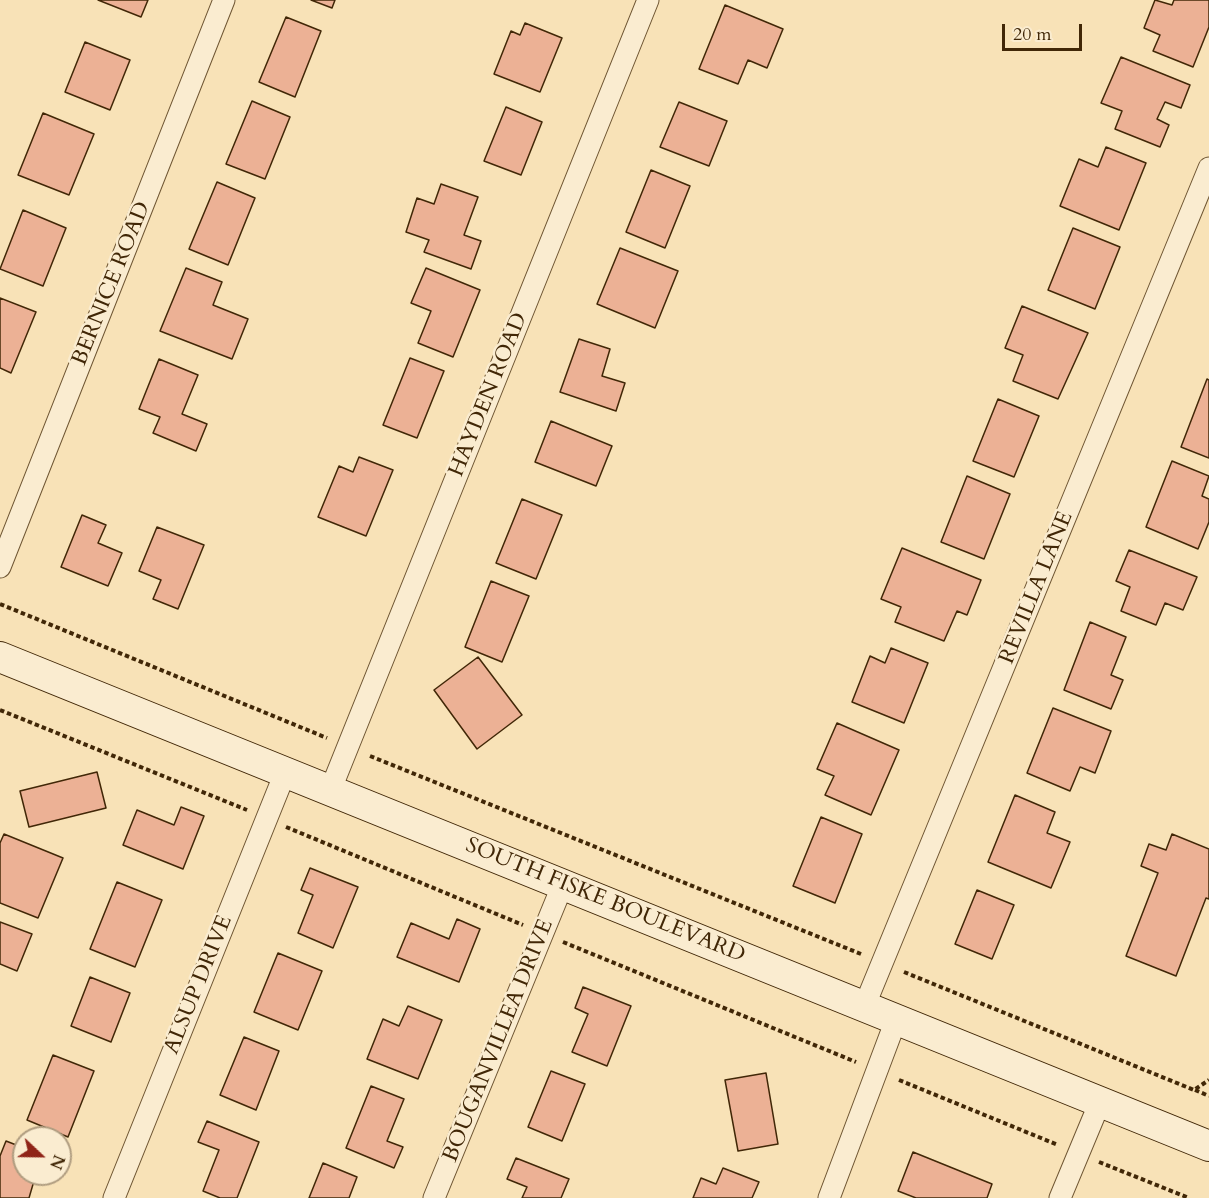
<!DOCTYPE html>
<html>
<head>
<meta charset="utf-8">
<style>
  body { margin:0 }
  #map { position:relative; width:1209px; height:1198px; overflow:hidden; background:#f8e2b7; font-family:Cardo,serif }
  canvas { display:block }
  .north { position:absolute; left:12px; top:1126px; width:60px; height:60px; box-sizing:border-box; background:#faecd0; border:2px solid #b09d80; border-radius:50%; rotate:112deg; font-size:16px; font-weight:700; line-height:24px; text-align:center; color:#412707 }
  .north::after { content:''; display:block; margin:auto; width:21px; height:27px; background:#8f2418; clip-path:polygon(50% 0,100% 100%,50% 72%,0 100%) }
  .scale { position:absolute; left:1002px; top:24px; width:80px; height:27px; box-sizing:border-box; border:3px solid #412707; border-top:0; padding-left:8px; font-size:18px; line-height:21px; white-space:nowrap; color:#412707; -webkit-text-stroke:4px #faecd0; paint-order:stroke }
</style>
</head>
<body>
<div id="map">
<canvas width="1209" height="1198"></canvas>
<div class="north">N</div>
<div class="scale">20 m</div>
</div>
<script>
const g = document.querySelector('canvas').getContext('2d');
g.lineJoin = 'round';
function fill(path, color) {
  g.fillStyle = color;
  g.fill(path, 'evenodd');
}
function stroke(path, color, width, dash) {
  g.strokeStyle = color;
  g.lineWidth = width;
  g.lineCap = dash ? 'butt' : 'round';
  g.setLineDash(dash || []);
  g.stroke(path);
}
function drawText(font, color, halo, rows, align = 'center') {
  g.font = font + ' Cardo,serif';
  g.lineWidth = 5;
  g.setLineDash([]);
  g.textBaseline = 'middle';
  g.strokeStyle = halo;
  g.fillStyle = color;
  for (const [text, x, y, turn = 0] of rows) {
    g.save();
    g.translate(x, y);
    g.rotate((+turn || 0) * Math.PI / 180);
    g.textAlign = isNaN(turn) ? turn : align;
    if (halo) g.strokeText(text, 0, 0);
    g.fillText(text, 0, 0);
    g.restore();
  }
}
const building = new Path2D(`
  M98,0h50l-7,17z
  M311,0h24l-3,8z
  M1155,0l17,5 2,-5h35v27l-16,40 -40,-16 7,-16 -16,-7z
  M725,5l58,24 -16,39 -19,-8 -10,24 -39,-15z
  M286,17l35,14 -26,66 -36,-15z
  M525,23l37,15 -22,54 -46,-18 17,-43 9,4z
  M85,42l45,18 -20,50 -45,-18z
  M1121,57l69,28 -9,23 -16,-6 -8,17 12,6 -9,22 -45,-18 7,-18 -21,-8z
  M252,101l38,16 -25,62 -39,-15z
  M679,102l48,19 -18,45 -49,-19z
  M506,107l36,15 -21,53 -37,-14z
  M43,113l51,21 -25,61 -51,-20z
  M1106,147l40,16 -27,67 -59,-24 19,-47 19,8z
  M651,170l39,16 -25,62 -39,-16z
  M217,182l38,16 -27,67 -39,-16z
  M441,184l37,13 -14,38 17,6 -10,28 -47,-17 5,-12 -23,-8 11,-34 17,6z
  M23,210l43,18 -23,58 -43,-17z
  M1073,228l47,19 -25,62 -47,-19z
  M620,248l58,23 -23,57 -58,-24z
  M186,268l36,14 -9,23 35,14 -16,40 -72,-28z
  M426,268l54,22 -27,67 -35,-14 13,-32 -20,-8z
  M0,298l36,14 -25,61 -11,-5z
  M1022,306l66,27 -30,66 -45,-18 10,-26 -18,-7z
  M579,339l31,10 -8,27 23,7 -9,28 -56,-19z
  M410,358l34,13 -27,67 -34,-13z
  M159,359l39,16 -16,39 25,10 -11,27 -43,-18 7,-16 -21,-8z
  M1207,379l2,1v78l-28,-11z
  M998,399l41,17 -25,61 -41,-16z
  M551,421l61,25 -16,40 -61,-24z
  M359,457l34,13 -27,66 -48,-19 21,-51 14,6z
  M1172,461l37,15 -7,20 7,3v23l-11,27 -52,-22z
  M967,476l43,18 -26,65 -43,-17z
  M522,499l40,16 -26,64 -40,-16z
  M82,515l24,10 -8,18 24,10 -14,33 -47,-19z
  M157,527l47,18 -26,64 -25,-10 8,-19 -22,-9z
  M902,548l79,32 -14,35 -10,-4 -13,30 -49,-19 6,-15 -20,-8z
  M1129,550l68,27 -14,33 -18,-7 -9,22 -35,-14 9,-24 -14,-6z
  M491,581l38,15 -27,66 -37,-15z
  M1090,622l36,15 -15,38 12,5 -12,29 -47,-19z
  M891,648l37,15 -24,60 -52,-21 18,-46 15,7z
  M478,657l44,58 -45,34 -43,-59z
  M1053,708l58,23 -16,42 -15,-6 -10,24 -43,-18z
  M837,723l62,27 -28,65 -46,-20 9,-19 -17,-7z
  M97,772l9,36 -77,19 -9,-36z
  M1015,795l40,17 -8,21 23,9 -19,46 -63,-26z
  M181,807l23,9 -21,53 -60,-24 14,-35 37,15z
  M821,817l41,17 -27,69 -42,-17z
  M4,834l59,24 -25,60 -38,-15v-60z
  M1172,834l37,15v50l-3,-1 -30,78 -50,-20 32,-83 -17,-7 8,-22 17,6z
  M310,868l48,19 -25,61 -35,-15 15,-38 -12,-5z
  M117,882l45,18 -27,67 -45,-18z
  M977,890l37,15 -22,54 -37,-15z
  M457,919l23,10 -21,53 -62,-25 14,-34 38,16z
  M0,922l32,12 -15,37 -17,-7z
  M278,953l44,18 -24,59 -44,-18z
  M90,977l40,16 -19,49 -40,-16z
  M583,987l48,19 -24,60 -35,-14 16,-38 -13,-6z
  M408,1006l34,14 -24,59 -51,-20 16,-40 16,7z
  M244,1037l35,14 -23,59 -36,-15z
  M53,1055l41,16 -26,66 -41,-17z
  M551,1071l34,13 -23,57 -34,-14z
  M766,1073l12,71 -40,7 -13,-71z
  M371,1086l33,13 -17,42 16,6 -9,21 -48,-20z
  M207,1121l52,21 -22,56h-17l-17,-7 16,-41 -21,-8z
  M6,1141l18,7v26h12l-7,24h-29v-42z
  M913,1152l79,32 -5,14h-71l-18,-7z
  M516,1158l53,21 -8,19h-39l5,-11 -20,-8z
  M323,1163l34,14 -8,21h-40z
  M723,1168l36,14 -7,16h-59l8,-20 15,6z`);
fill(building, '#ecb195');
stroke(building, '#412707', 1.5);
const street = new Path2D(`
  M0,567l224,-567
  M330,791l318,-791
  M864,1007l345,-839
  M114,1198l171,-425
  M434,1198l129,-314
  M829,1198l67,-178
  M1060,1198l40,-96`);
const secondary = new Path2D(`
  M0,657l1209,489`);
stroke(street, '#6f5633', 23);
stroke(secondary, '#412707', 32);
stroke(new Path2D(`
  M0,604l327,134
  M0,710l247,100
  M370,756l491,198
  M286,827l237,98
  M563,942l293,120
  M904,972l290,118 15,-10
  M899,1080l159,65
  M1195,1090l14,6
  M1099,1162l90,36`), '#412707', 4, [4.5, 3]);
stroke(street, '#faecd0', 21);
stroke(secondary, '#faecd0', 30);
drawText('22px', '#412707', '#faecd0', [
  ["BERNICE ROAD",112,284,-68],
  ["HAYDEN ROAD",489,395,-68],
  ["REVILLA LANE",1037,588,-68],
  ["SOUTH FISKE BOULEVARD",605,901,22],
  ["ALSUP DRIVE",199,985,-68],
  ["BOUGANVILLEA DRIVE",499,1041,-68]
]);
</script>
</body>
</html>
